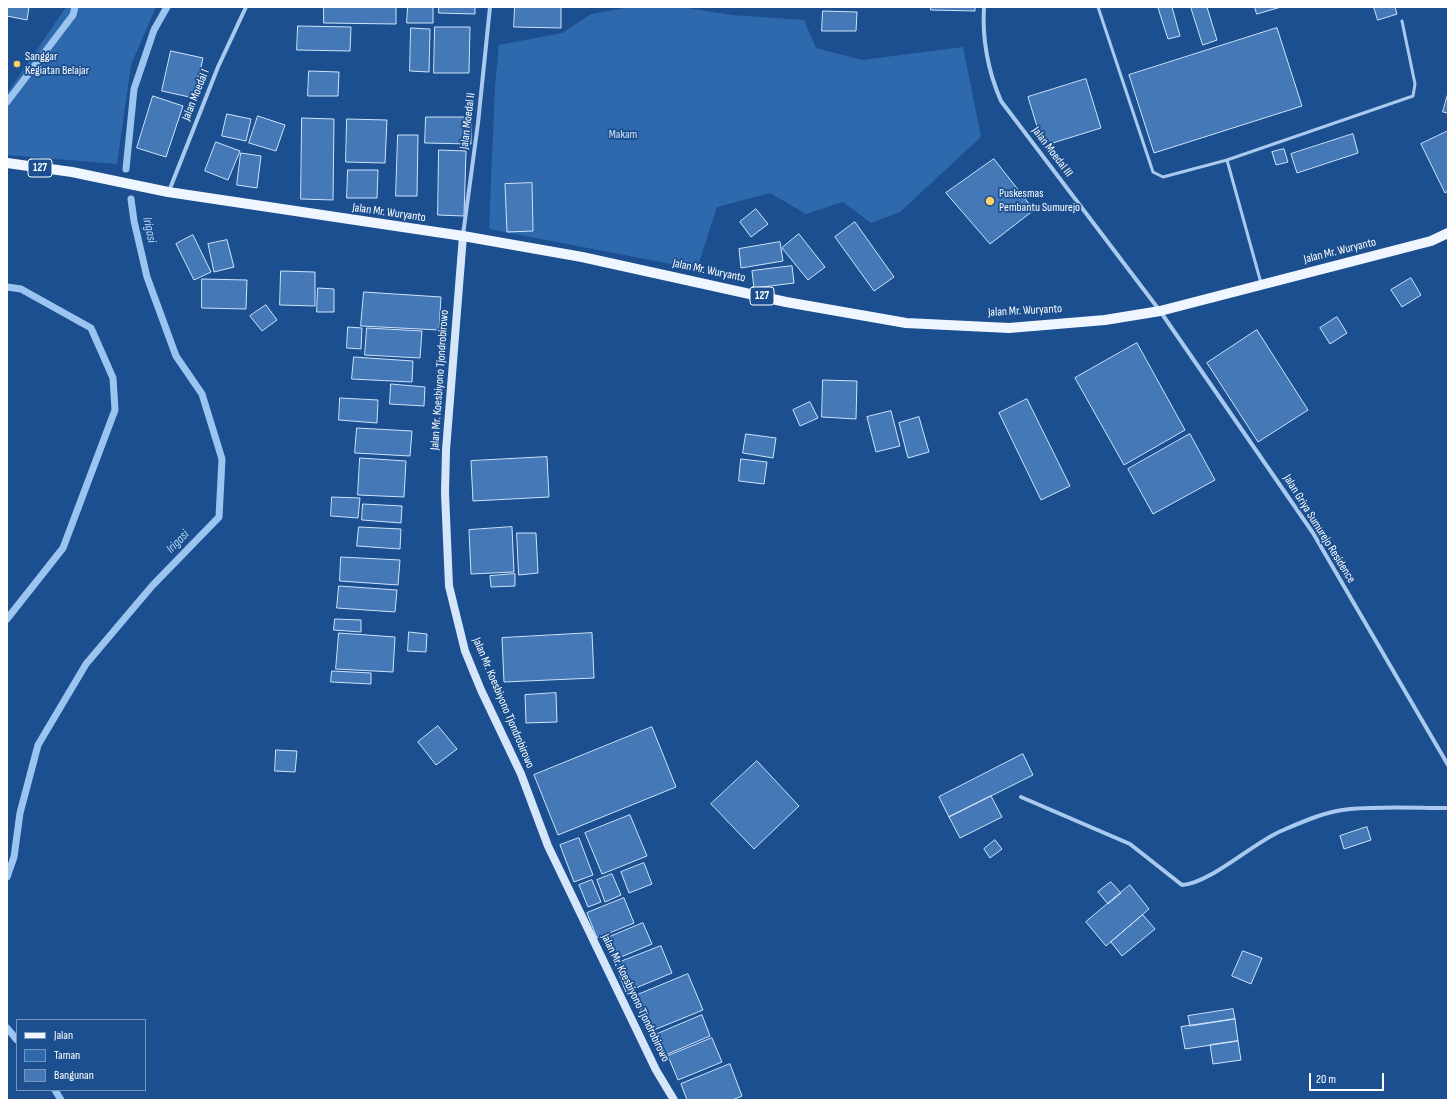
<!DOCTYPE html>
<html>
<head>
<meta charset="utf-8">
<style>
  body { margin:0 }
  #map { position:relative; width:1455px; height:1107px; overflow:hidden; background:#1b4f8f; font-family:"Sofia Sans Condensed",sans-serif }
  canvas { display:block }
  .frame { position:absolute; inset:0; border:8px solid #fff; pointer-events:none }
  .legend { position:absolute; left:16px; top:1019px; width:130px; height:72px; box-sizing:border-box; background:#1b4f8f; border:1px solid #7695bc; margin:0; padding:5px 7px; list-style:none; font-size:12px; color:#fff }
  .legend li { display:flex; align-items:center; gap:8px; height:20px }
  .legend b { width:20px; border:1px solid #7695bc }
  .scale { position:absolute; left:1309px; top:1073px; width:75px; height:18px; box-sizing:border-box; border:2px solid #fff; border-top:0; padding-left:5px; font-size:12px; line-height:14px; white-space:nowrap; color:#fff; -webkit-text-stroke:3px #1b4f8f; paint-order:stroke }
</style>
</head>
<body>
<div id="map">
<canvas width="1455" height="1107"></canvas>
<div class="frame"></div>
<ul class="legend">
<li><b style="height:5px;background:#f0f6ff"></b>Jalan</li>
<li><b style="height:11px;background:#2e69ad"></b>Taman</li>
<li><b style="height:11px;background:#4478b7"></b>Bangunan</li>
</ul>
<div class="scale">20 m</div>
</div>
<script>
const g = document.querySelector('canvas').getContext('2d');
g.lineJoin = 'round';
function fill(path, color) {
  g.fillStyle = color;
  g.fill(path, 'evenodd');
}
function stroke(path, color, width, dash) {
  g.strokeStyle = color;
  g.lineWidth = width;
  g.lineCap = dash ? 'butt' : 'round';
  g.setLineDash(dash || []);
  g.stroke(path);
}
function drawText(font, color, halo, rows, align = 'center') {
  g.font = font + ' "Sofia Sans Condensed",sans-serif';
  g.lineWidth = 3.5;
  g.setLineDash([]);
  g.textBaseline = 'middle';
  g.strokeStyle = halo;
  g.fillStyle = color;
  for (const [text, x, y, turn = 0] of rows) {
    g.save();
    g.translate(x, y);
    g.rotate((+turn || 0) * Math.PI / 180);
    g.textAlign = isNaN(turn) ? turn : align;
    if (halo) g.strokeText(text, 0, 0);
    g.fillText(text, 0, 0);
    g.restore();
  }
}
fill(new Path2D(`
  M66,7h90l-25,58 -14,99 -110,-9 1,-63z
  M630,7h51l51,8 72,5 12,28 46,12 101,-13 18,90 -81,75 -29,11 -28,-21 -37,12 -36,-21 -53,14 -20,62 -208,-40 6,-142 4,-42 63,-12 29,-19z`), '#2e69ad');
stroke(new Path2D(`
  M7,102l66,-87 2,-8
  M126,169l8,-80 20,-59 13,-23
  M7,287l14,2 70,39 22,50 2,32 -52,138 -56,71
  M7,877l7,-20 6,-44 18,-68 48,-81 66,-78 67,-69 3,-58 -20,-65 -26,-38 -29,-79 -13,-56 -3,-22
  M7,1028l10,12
  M55,1090l6,10`), '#9cc4f0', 7);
const building = new Path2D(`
  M7,7h22l-2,13 -20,-4z
  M324,7h72v17l-72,-1z
  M408,7h25v16h-26z
  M439,7h36v7l-36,-1z
  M515,7h46v21l-47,-1z
  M931,7h44v4l-44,-1z
  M1172,7l8,29 -12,3 -10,-31z
  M1191,7h16l10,33 -14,5z
  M1255,7h26l-24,7z
  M1374,7h21l2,7 -19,6z
  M823,11l34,1 -1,19h-34z
  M298,26l53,1 -1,24 -53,-1z
  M435,27h35l-1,46h-35z
  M411,28l19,1 -1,43 -19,-1z
  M1277,28l25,78 -148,47 -25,-78z
  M171,51l32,7 -9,40 -32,-7z
  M309,71l30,1 -1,24h-30z
  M1086,79l15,49 -58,18 -15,-49z
  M1448,93v20l-5,-1z
  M153,96l30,10 -17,51 -29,-9z
  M227,114l24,5 -5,22 -24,-5z
  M258,116l27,9 -9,26 -27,-8z
  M426,117h45v27l-46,-1z
  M302,118l32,1 -1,81 -32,-1z
  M347,119l40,1 -2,43 -39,-1z
  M1448,131v60l-3,2 -24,-49z
  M1353,134l5,19 -61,20 -6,-19z
  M398,135h20l-1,61h-21z
  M216,142l24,9 -12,29 -23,-9z
  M1284,149l4,13 -12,3 -4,-13z
  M439,150l27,1 -2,65 -26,-1z
  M241,153l20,3 -4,32 -20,-3z
  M994,159l40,51 -44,34 -44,-51z
  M348,170h30l-1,28h-30z
  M532,183l1,48 -26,1 -2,-48z
  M756,209l12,15 -17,13 -11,-15z
  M855,222l39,55 -20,14 -39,-54z
  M799,234l26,33 -17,13 -26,-32z
  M193,235l18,37 -17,8 -18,-36z
  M227,240l7,27 -20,5 -6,-28z
  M780,242l3,19 -42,7 -2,-19z
  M792,266l2,17 -40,5 -2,-17z
  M281,271l34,1v34l-35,-1z
  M1411,278l10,17 -19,12 -11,-17z
  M202,279l45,1 -1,29 -44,-1z
  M318,288l16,1v23h-17z
  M364,292l77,5 -2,33 -78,-4z
  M266,305l11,15 -15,11 -12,-15z
  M1337,317l10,16 -17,11 -10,-16z
  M348,327l14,1 -1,21 -14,-1z
  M367,328l55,3 -2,27 -55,-3z
  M1257,330l51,80 -50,32 -51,-79z
  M1137,343l48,87 -61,35 -49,-87z
  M354,357l59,4 -1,21 -60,-3z
  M823,380l34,1 -1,38 -34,-2z
  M391,384l34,3 -1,19 -34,-2z
  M340,398l38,2 -1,23 -38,-3z
  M1027,399l43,87 -29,14 -42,-87z
  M810,402l8,16 -18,8 -7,-16z
  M891,411l9,35 -24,6 -9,-35z
  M919,417l10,35 -21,6 -9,-35z
  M357,428l55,3 -2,25 -55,-3z
  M746,434l30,4 -3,20 -30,-5z
  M1190,434l25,46 -62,34 -25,-45z
  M547,457l2,40 -76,4 -2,-40z
  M360,458l46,3 -2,36 -46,-2z
  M741,459l26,3 -3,22 -25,-3z
  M332,497l28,1 -2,20 -27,-2z
  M363,504l39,2 -1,17 -39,-3z
  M359,527l42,2 -1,20 -43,-3z
  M512,527l2,45 -43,2 -2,-44z
  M517,533h19l2,40 -19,2z
  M341,557l59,3 -2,25 -58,-4z
  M515,574v12l-24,1 -1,-11z
  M339,586l58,4 -2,22 -58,-4z
  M335,619l26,1v12l-27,-2z
  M409,632l18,2 -1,18 -18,-1z
  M339,633l56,4 -2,35 -57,-3z
  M592,633l2,45 -90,4 -2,-44z
  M332,671l39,2v11l-40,-2z
  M556,693l1,29 -31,1 -1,-28z
  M438,726l19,23 -21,16 -18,-23z
  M652,727l24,60 -118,48 -24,-60z
  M276,750l21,1 -2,21 -20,-1z
  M1023,754l10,21 -84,42 -10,-20z
  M757,761l42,45 -45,43 -43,-45z
  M991,796l11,21 -42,21 -11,-21z
  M630,815l17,41 -45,18 -17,-41z
  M1367,827l4,13 -27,9 -4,-13z
  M579,838l14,37 -19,7 -14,-37z
  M995,840l7,9 -12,9 -6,-9z
  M644,863l8,21 -23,9 -8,-21z
  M612,874l9,21 -16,7 -8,-22z
  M592,880l9,22 -13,5 -9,-22z
  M1111,882l10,11 -13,11 -10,-12z
  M1130,885l19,24 -43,37 -20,-24z
  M624,898l10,25 -37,15 -10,-25z
  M1143,915l12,14 -33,27 -11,-14z
  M643,923l9,21 -36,15 -9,-21z
  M661,946l11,27 -46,19 -11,-28z
  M1243,951l19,7 -11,26 -19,-8z
  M688,974l15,36 -54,22 -14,-36z
  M1233,1009l2,10 -45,7 -2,-10z
  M702,1015l8,21 -47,20 -8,-21z
  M1235,1019l3,22 -53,8 -4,-22z
  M712,1038l10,24 -44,18 -10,-24z
  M1238,1041l3,19 -28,4 -3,-19z
  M730,1064l12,32 -10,4h-45l-6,-16z`);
fill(building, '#4478b7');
stroke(building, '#cfe3fa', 1);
stroke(new Path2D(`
  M1098,7l55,165 10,5 64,-17 34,123
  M1227,160l186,-64 2,-12 -13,-63`), '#a9c9ee', 3);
stroke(new Path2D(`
  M984,7c-2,33 4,64 17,94l159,210 153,222 135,232
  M169,191l49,-124 28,-60
  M463,235l15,-112 12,-116
  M1021,797l109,47 52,41c27,-1 71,-42 99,-54 21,-9 45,-20 69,-22 32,-3 66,-1 98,-1`), '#a9c9ee', 4);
stroke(new Path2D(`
  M463,236l-17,214 -1,43 4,93 16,65 16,39 40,84 27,72 108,224 18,30`), '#d6e6fa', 8);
stroke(new Path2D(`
  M7,163l65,9 96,20 295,44 119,21 204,45 120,21 103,5 96,-8 55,-9 271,-70 17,-8`), '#f0f6ff', 10);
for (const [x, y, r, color] of [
  [17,64,4,"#ffd166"],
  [990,201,5,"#ffd166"]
]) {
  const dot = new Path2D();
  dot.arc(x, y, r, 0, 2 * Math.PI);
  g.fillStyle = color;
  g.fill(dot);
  stroke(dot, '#1b4f8f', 1.5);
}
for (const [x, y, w] of [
  [40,168,24],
  [762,296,24]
]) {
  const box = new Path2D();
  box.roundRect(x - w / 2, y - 9, w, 18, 3);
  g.fillStyle = '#1b4f8f';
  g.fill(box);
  stroke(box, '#fff', 1);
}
drawText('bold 11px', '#fff', null, [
  ["127",40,168],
  ["127",762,296]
]);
drawText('12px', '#fff', '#1b4f8f', [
  ["Sanggar",25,57],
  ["Kegiatan Belajar",25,71],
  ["Puskesmas",999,194],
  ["Pembantu Sumurejo",999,208]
], 'left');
drawText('12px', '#fff', '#1b4f8f', [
  ["Jalan Moedal I",196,95,-68],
  ["Jalan Moedal II",468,121,-83],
  ["Jalan Moedal III",1052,152,53],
  ["Jalan Mr. Wuryanto",389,213,8],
  ["Jalan Mr. Wuryanto",1340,251,-14],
  ["Jalan Mr. Wuryanto",709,271,12],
  ["Jalan Mr. Wuryanto",1025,311,-3],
  ["Jalan Mr. Koesbiyono Tjondrobirowo",440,380,-86],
  ["Jalan Griya Sumurejo Residence",1319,529,58],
  ["Jalan Mr. Koesbiyono Tjondrobirowo",503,703,67],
  ["Jalan Mr. Koesbiyono Tjondrobirowo",635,998,64]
]);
drawText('12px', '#cfe3fa', '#1b4f8f', [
  ["Makam",623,135]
]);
drawText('italic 13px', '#b5d3f5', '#1b4f8f', [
  ["Irigasi",149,230,78],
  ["Irigasi",178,542,-46]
]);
</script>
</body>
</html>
